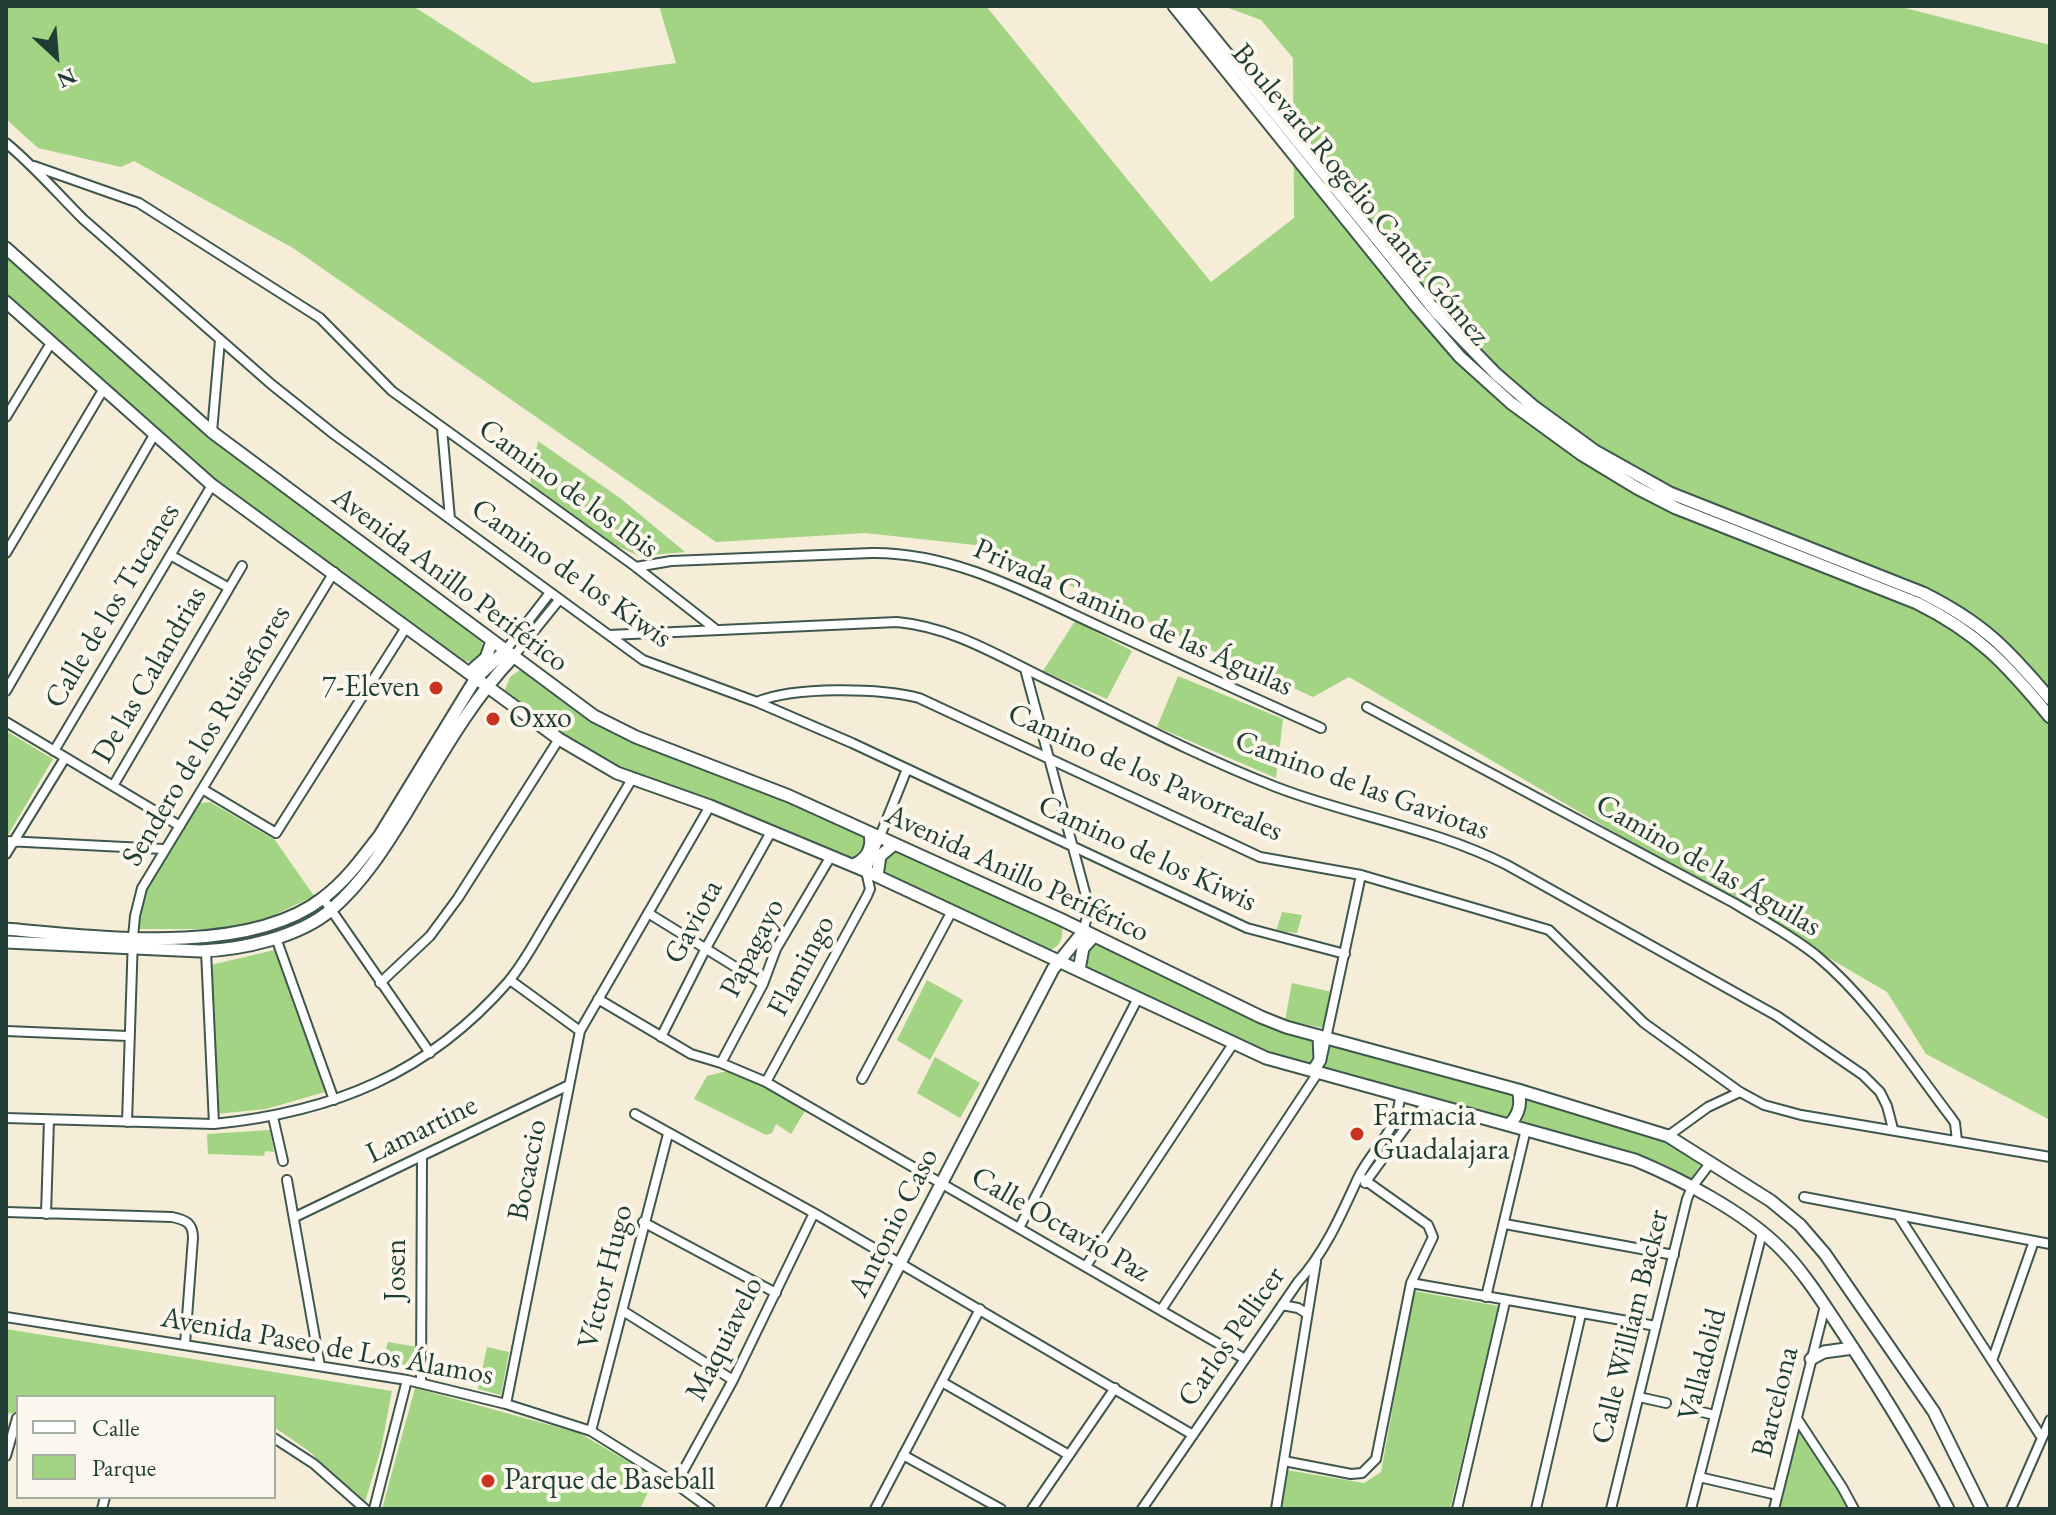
<!DOCTYPE html>
<html>
<head>
<meta charset="utf-8">
<style>
  body { margin:0 }
  #map { position:relative; width:2056px; height:1515px; overflow:hidden; background:#f5edd8; font-family:"EB Garamond",serif }
  canvas { display:block }
  .frame { position:absolute; inset:0; border:8px solid #1f3d34; pointer-events:none }
  .legend { position:absolute; left:16px; top:1395px; width:260px; height:104px; box-sizing:border-box; background:#fbf7ec; border:2px solid #a3ada2; margin:0; padding:10px 14px; list-style:none; font-size:24px; color:#1f3d34 }
  .legend li { display:flex; align-items:center; gap:16px; height:40px }
  .legend b { width:40px; border:2px solid #a3ada2 }
  .north { position:absolute; left:16px; top:16px; width:80px; height:80px; -webkit-text-stroke:6px #fbf7ec; paint-order:stroke; rotate:154deg; font-size:22px; font-weight:700; line-height:32px; text-align:center; color:#1f3d34 }
  .north::after { content:''; display:block; margin:auto; width:28px; height:36px; background:#1f3d34; clip-path:polygon(50% 0,100% 100%,50% 72%,0 100%) }
</style>
</head>
<body>
<div id="map">
<canvas width="2056" height="1515"></canvas>
<div class="frame"></div>
<ul class="legend">
<li><b style="height:10px;background:#fff"></b>Calle</li>
<li><b style="height:22px;background:#a2d483"></b>Parque</li>
</ul>
<div class="north">N</div>
</div>
<script>
const g = document.querySelector('canvas').getContext('2d');
g.lineJoin = 'round';
function fill(path, color) {
  g.fillStyle = color;
  g.fill(path, 'evenodd');
}
function stroke(path, color, width, dash) {
  g.strokeStyle = color;
  g.lineWidth = width;
  g.lineCap = dash ? 'butt' : 'round';
  g.setLineDash(dash || []);
  g.stroke(path);
}
function drawText(font, color, halo, rows, align = 'center') {
  g.font = font + ' "EB Garamond",serif';
  g.lineWidth = 8;
  g.setLineDash([]);
  g.textBaseline = 'middle';
  g.strokeStyle = halo;
  g.fillStyle = color;
  for (const [text, x, y, turn = 0] of rows) {
    g.save();
    g.translate(x, y);
    g.rotate((+turn || 0) * Math.PI / 180);
    g.textAlign = isNaN(turn) ? turn : align;
    if (halo) g.strokeText(text, 0, 0);
    g.fillText(text, 0, 0);
    g.restore();
  }
}
fill(new Path2D(`
  M6,6h407l120,77 143,-20 -17,-57h327l225,276 83,-64 -1,-160 -32,-38 -38,-14h674l153,39v1075l-124,-66 -39,-62 -538,-315 -36,20 -329,-151 -119,-13 -149,9 -423,-294 -159,-87 -13,6 -83,-19 -32,-29z
  M6,253l192,173 283,211 3,16 -9,9 -13,-1 -241,-177 -215,-188z
  M538,441l82,57 65,54 -46,4 -46,-21 -63,-52z
  M1075,621l57,30 -25,48 -64,-28z
  M523,668l77,58 32,15 122,44 108,49 2,10 -2,7 -12,7 -248,-96 -98,-70 6,-15z
  M1178,676l105,43 -7,59 -119,-51z
  M6,731l47,28 -45,76 -2,-1z
  M210,802l65,38 39,56 -44,21 -46,12h-86l3,-29 8,-19 51,-78z
  M896,851l164,73c6,10 0,25 -12,26l-165,-75c-1,-12 1,-20 13,-24z
  M1282,912l20,3 -5,18 -21,-2z
  M1095,941l159,78 349,100 63,23 34,23 -9,14 -31,-17 -393,-108 -181,-88 -1,-10z
  M274,950l51,142 -59,17 -50,5 -5,-149z
  M927,980l36,20 -33,60 -33,-20z
  M1292,983l40,9 -9,36 -38,-8z
  M935,1057l45,26 -20,35 -43,-25z
  M727,1071l39,17 39,23 -14,23 -15,-10 -4,9 -6,2 -72,-36 13,-23z
  M270,1130l4,22 -9,-1 -1,5 -56,-2 -1,-20z
  M1414,1291l85,15 -49,203h-170l7,-39 77,13 17,-11z
  M6,1329l386,62 -11,58 -17,56 -54,-53 -36,-25v-30h-256v15l-12,2z
  M388,1342l29,5 1,22 -37,-4z
  M487,1347l22,5 -8,43 -23,-6z
  M415,1388l164,45 76,44 -15,32h-258z
  M1799,1432l41,60 7,17h-67z`), '#a2d483');
const street = new Path2D(`
  M6,143c28,23 51,50 77,76l188,165 64,51 308,225 114,42 95,41 395,185 98,26
  M34,166l105,37 181,115 72,73 244,176 78,61
  M6,417l45,-74
  M442,428l8,91
  M212,432l8,-92
  M6,553l97,-163
  M172,556l57,32
  M636,567l35,-6 201,-8c85,-1 162,44 237,78 71,33 141,65 212,97
  M609,635l288,-13c54,5 98,32 147,56 76,37 152,78 232,109 75,29 158,41 231,78l270,151 86,59 17,17 7,14 6,23
  M505,651l44,-57
  M513,657l46,-57
  M1025,669l61,227 2,17 -5,19
  M6,691l148,-256
  M757,702c37,-16 123,-14 162,-4l341,159 101,18 188,55 95,93 96,69 24,13 37,10 249,42
  M1367,707l367,196c28,17 57,32 83,53 53,44 91,105 133,160l5,7 2,18
  M6,722l174,104
  M54,751l158,-266
  M113,786l129,-220
  M204,790l72,43 131,-207
  M6,841l158,8
  M6,854l59,-96
  M323,898l107,155
  M648,913l115,71
  M276,938l58,162
  M206,951l8,173
  M510,980l70,51
  M380,983l50,-47 28,-38 101,-159
  M598,999l93,55 30,9 45,19 479,277
  M6,1031l122,5
  M661,1037l45,-89 65,-116
  M1322,1057l39,-182
  M721,1063l42,-79 13,-35 55,-93
  M862,1079l90,-168
  M766,1082l101,-186 3,-7 -4,-18 41,-102
  M635,1114l179,99 379,222
  M273,1117l10,44
  M6,1118l208,6c119,-12 214,-50 294,-142 18,-21 31,-48 46,-72 26,-44 52,-87 78,-131
  M127,1122l6,-185 2,-21 7,-28 192,-316
  M1668,1136l40,-29 32,-15
  M287,1180l33,186
  M1365,1183l48,-66 16,-14
  M1804,1197l246,47
  M6,1212l166,5c14,3 21,6 21,21l-8,106
  M46,1214l3,-94
  M1898,1215l144,223
  M295,1217l274,-132
  M643,1222l133,71
  M1505,1224l169,31
  M1019,1228l119,-230
  M1086,1266l147,-222
  M1411,1283l245,43
  M1486,1297l40,-168
  M1282,1305l16,3 8,5
  M1161,1310l158,-239
  M623,1311l110,69
  M6,1317l401,63 99,24 85,27 85,53 34,25
  M1993,1358l41,-117
  M942,1382l127,73
  M421,1383l1,-226
  M1639,1397l27,6
  M506,1404l74,-373 130,-225
  M1686,1408l28,7
  M1798,1420l44,67 12,22
  M591,1431l77,-297
  M274,1438l40,26 51,45
  M903,1455l98,54
  M6,1456l11,-38
  M1284,1461l67,13 11,-1 14,-14 35,-176 22,-46 -5,-12 -69,-49
  M1699,1477l78,18
  M676,1484l57,-104 81,-167
  M102,1509l3,-12
  M374,1509l33,-129
  M875,1509l105,-200
  M1032,1509l83,-121
  M1142,1509l156,-227c27,-30 43,-67 60,-104 14,-29 41,-48 42,-83
  M1276,1509l40,-247
  M1457,1509l48,-207
  M1536,1509l45,-195
  M1611,1509l76,-310 5,-12 19,-25
  M1691,1509l71,-276
  M1774,1509l51,-203
  M2011,1509l39,-89`);
const secondary = new Path2D(`
  M1174,6l242,300 44,51 51,46 70,51 56,34 39,20 241,95c61,30 90,62 133,114
  M1188,6l249,307 59,61 37,32 62,45 75,42 253,100c60,30 84,55 127,106
  M6,248l206,184 382,284 42,21 153,59 271,123 201,98 25,10 232,63 150,46 103,65 29,24 25,29 109,158 48,97
  M6,302l206,183 347,254 58,34 93,33 156,65 400,187 369,102c46,19 109,52 145,88 25,25 45,58 65,88 37,56 73,113 103,173
  M470,672l16,-14 6,-17
  M853,865c14,-6 20,-16 17,-31
  M877,876l3,-20 13,-11
  M6,929c91,8 241,28 317,-31 23,-17 40,-41 57,-63l96,-157 29,-27
  M6,942l194,9c41,-1 100,-14 132,-42 31,-27 53,-62 74,-96 33,-54 63,-110 107,-156
  M1079,970l4,-22 10,-11
  M1313,1071l7,-11 -1,-24
  M1510,1124c9,-10 12,-20 8,-34
  M1811,1359l13,-7 29,-4
  M772,1509l281,-540 30,-37`);
stroke(street, '#3f574d', 12);
stroke(secondary, '#3f574d', 15);
stroke(street, '#fff', 8);
stroke(secondary, '#fff', 11);
for (const [x, y, r, color] of [
  [436,688,8,"#c8321e"],
  [493,719,8,"#c8321e"],
  [1357,1134,8,"#c8321e"],
  [488,1481,8,"#c8321e"]
]) {
  const dot = new Path2D();
  dot.arc(x, y, r, 0, 2 * Math.PI);
  g.fillStyle = color;
  g.fill(dot);
  stroke(dot, '#fbf7ec', 3);
}
drawText('30px', '#1f3d34', '#fbf7ec', [
  ["Boulevard Rogelio Cantú Gómez",1360,195,50],
  ["Camino de los Ibis",568,489,36],
  ["Camino de los Kiwis",571,574,35],
  ["Avenida Anillo Periférico",450,580,37],
  ["Calle de los Tucanes",113,606,-59],
  ["Privada Camino de las Águilas",1133,618,24],
  ["De las Calandrias",150,675,-60],
  ["Sendero de los Ruiseñores",207,736,-59],
  ["Camino de los Pavorreales",1145,773,24],
  ["Camino de las Gaviotas",1362,786,20],
  ["Camino de los Kiwis",1147,854,25],
  ["Camino de las Águilas",1708,866,30],
  ["Avenida Anillo Periférico",1017,874,25],
  ["Gaviota",694,922,-62],
  ["Papagayo",753,948,-63],
  ["Flamingo",802,966,-62],
  ["Lamartine",422,1130,-26],
  ["Bocaccio",528,1170,-79],
  ["Antonio Caso",894,1223,-63],
  ["Calle Octavio Paz",1060,1225,30],
  ["Josen",397,1270,-90],
  ["Víctor Hugo",606,1277,-76],
  ["Calle William Backer",1631,1327,-76],
  ["Carlos Pellicer",1232,1337,-55],
  ["Maquiavelo",725,1339,-63],
  ["Avenida Paseo de Los Álamos",327,1347,10],
  ["Valladolid",1703,1365,-75],
  ["Barcelona",1776,1402,-76]
]);
drawText('30px', '#1f3d34', '#fbf7ec', [
  ["7-Eleven",420,688,"right"],
  ["Oxxo",509,719],
  ["Farmacia",1373,1117],
  ["Guadalajara",1373,1151],
  ["Parque de Baseball",504,1481]
], 'left');
</script>
</body>
</html>
